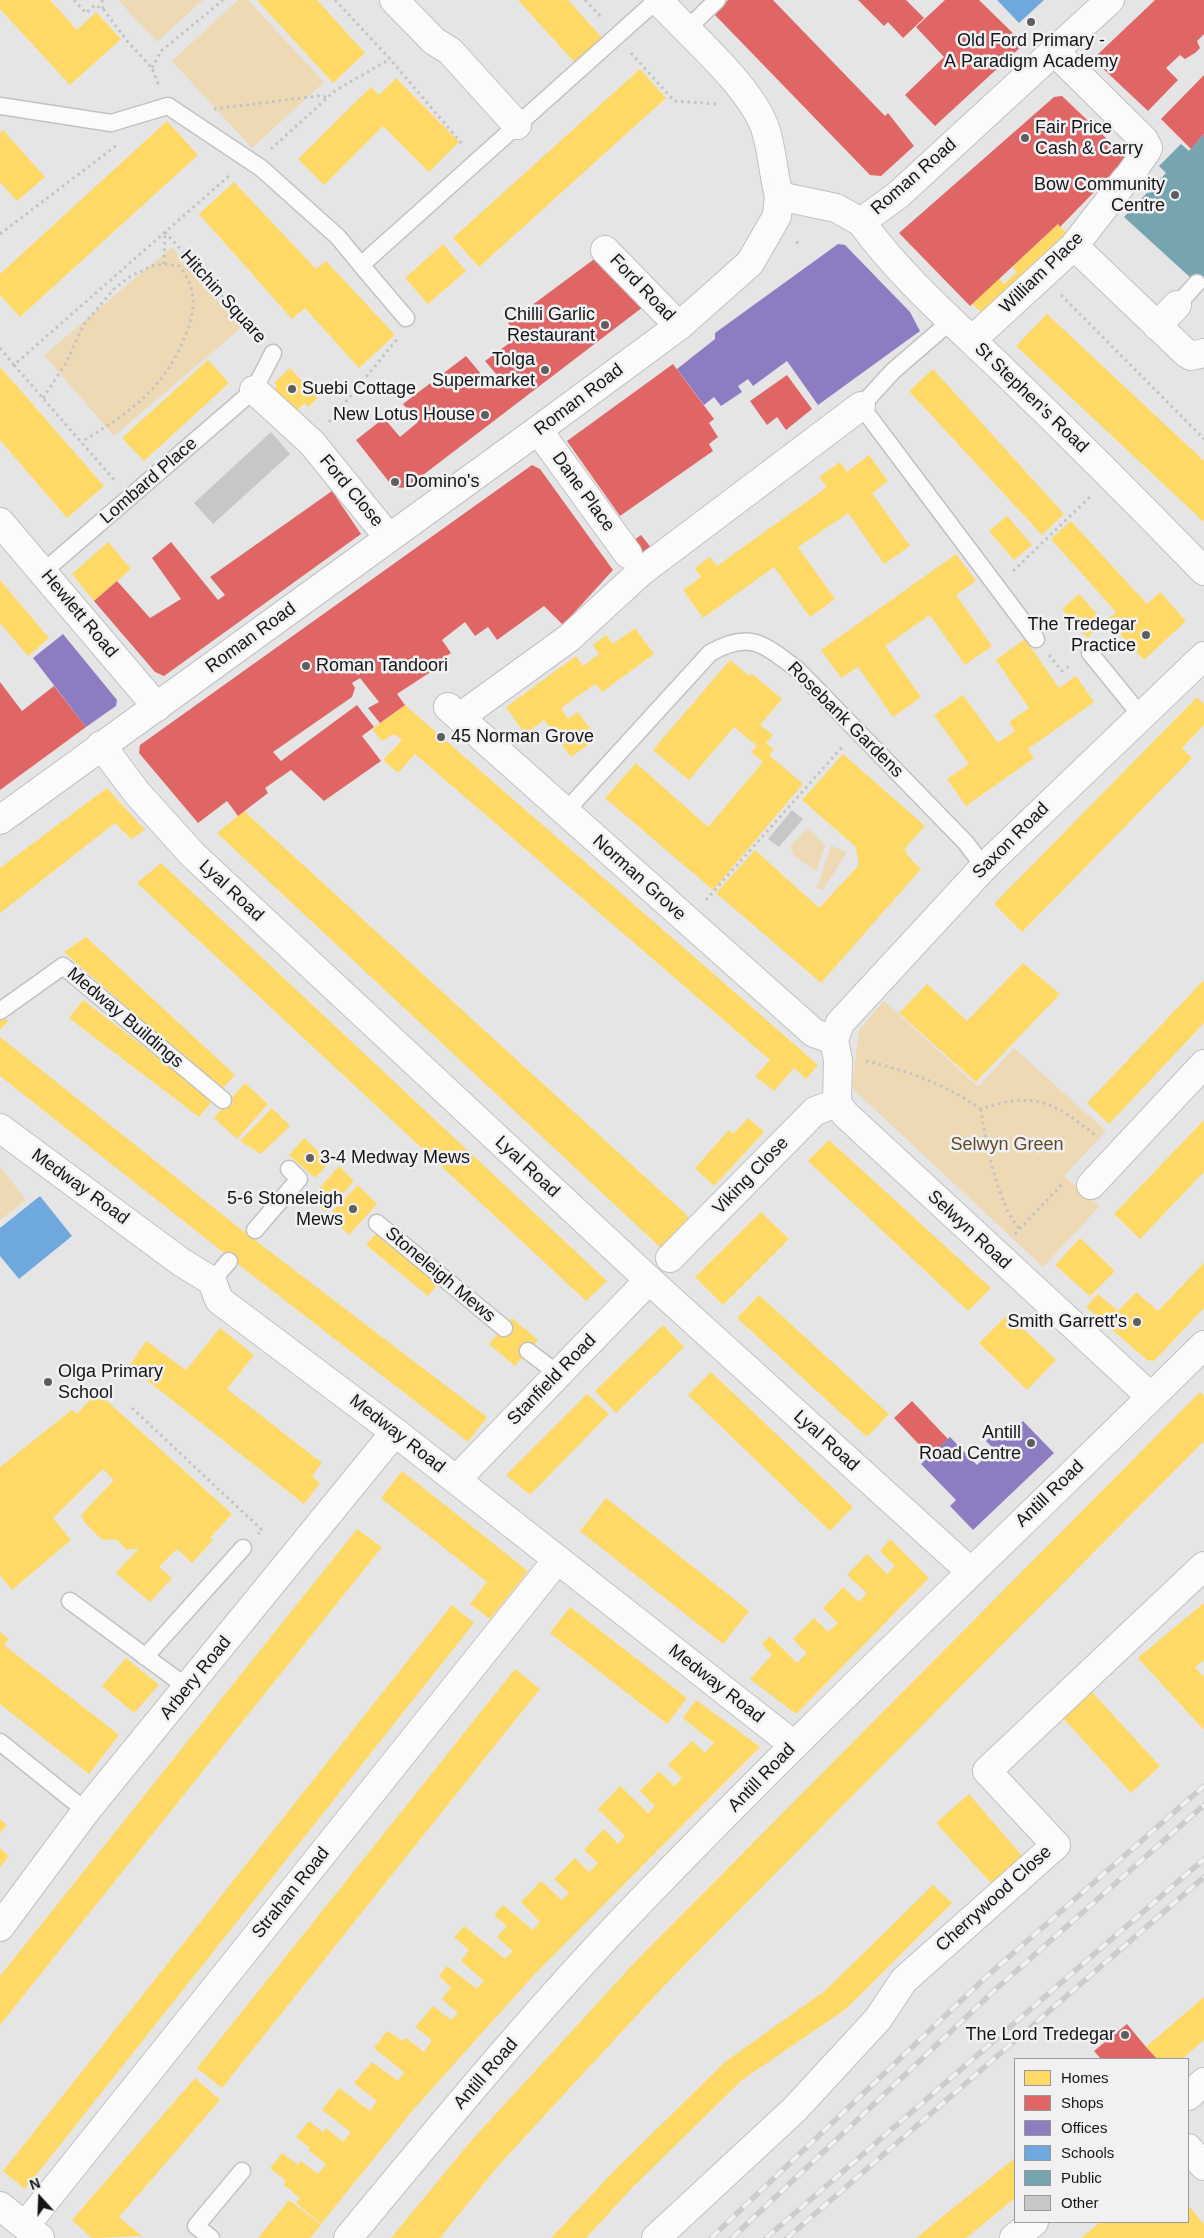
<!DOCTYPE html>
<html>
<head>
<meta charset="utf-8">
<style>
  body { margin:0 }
  #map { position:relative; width:1204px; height:2238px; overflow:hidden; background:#e5e5e6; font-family:Helvetica,sans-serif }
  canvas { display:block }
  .legend { position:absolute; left:1014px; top:2058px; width:175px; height:165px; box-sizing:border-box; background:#f1f1f4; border:1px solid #99999b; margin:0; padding:6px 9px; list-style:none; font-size:15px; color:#151516 }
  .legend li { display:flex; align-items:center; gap:10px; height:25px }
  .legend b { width:25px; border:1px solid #99999b }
  .north { position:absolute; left:15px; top:2173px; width:50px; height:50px; -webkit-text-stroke:4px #f1f1f4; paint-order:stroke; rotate:340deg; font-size:14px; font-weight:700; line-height:20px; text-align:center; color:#151516 }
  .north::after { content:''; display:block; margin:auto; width:18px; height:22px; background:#151516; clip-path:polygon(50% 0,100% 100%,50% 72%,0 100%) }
</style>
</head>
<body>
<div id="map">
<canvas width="1204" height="2238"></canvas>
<ul class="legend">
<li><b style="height:14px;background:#ffd966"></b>Homes</li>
<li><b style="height:14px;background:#e06666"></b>Shops</li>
<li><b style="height:14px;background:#8e7cc3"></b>Offices</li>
<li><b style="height:14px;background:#6fa8dc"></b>Schools</li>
<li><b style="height:14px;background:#76a5af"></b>Public</li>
<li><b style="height:14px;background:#c7c7c8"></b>Other</li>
</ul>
<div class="north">N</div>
</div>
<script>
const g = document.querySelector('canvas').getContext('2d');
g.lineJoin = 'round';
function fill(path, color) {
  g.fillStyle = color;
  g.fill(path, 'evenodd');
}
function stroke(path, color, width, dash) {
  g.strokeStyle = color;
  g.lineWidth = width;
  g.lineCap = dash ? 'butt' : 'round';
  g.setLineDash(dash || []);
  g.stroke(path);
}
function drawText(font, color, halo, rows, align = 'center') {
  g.font = font + ' Helvetica,sans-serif';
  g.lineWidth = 5;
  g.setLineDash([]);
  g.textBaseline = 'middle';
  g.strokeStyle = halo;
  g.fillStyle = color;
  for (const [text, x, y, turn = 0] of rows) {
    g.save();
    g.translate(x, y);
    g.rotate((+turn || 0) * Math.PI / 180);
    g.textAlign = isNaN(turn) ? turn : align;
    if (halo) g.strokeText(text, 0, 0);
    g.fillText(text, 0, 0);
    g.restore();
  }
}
fill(new Path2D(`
  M118,0h85l-46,42z
  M238,0h10l76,82 -72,66 -80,-87z
  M172,247l69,81 -127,108 -70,-81z
  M807,828l18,17 -9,26 -22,-15 -4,-9z
  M831,846l16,6 -24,38 -6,-2z
  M884,1001l94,86 36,-39 92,83 -42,45 36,30 -57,61 -191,-179 7,-58z
  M0,1166l26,34 -26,20z`), '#eed9b5');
fill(new Path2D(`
  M0,0h50l27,30 19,-18 25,27 -51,46 -70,-76z
  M257,0h60l48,53 -32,30z
  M518,0h50l37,41 -28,24z
  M640,69l26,29 -187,169 -26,-29z
  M396,78l63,64 -30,30 -46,-46 -59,59 -26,-26 73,-72 8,8z
  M167,121l31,34 -178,162 -20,-22v-21z
  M3,130l42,47 -28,24 -17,-19v-49z
  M234,182l82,87 10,-8 69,74 -36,33 -54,-60 -13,11 -93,-105z
  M1058,224l11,12 -83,81 -14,-13 27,-26 5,6 13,-12 -5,-5z
  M443,244l23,27 -38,33 -23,-26z
  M1047,314l157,147v61l-188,-176z
  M208,360l21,23 -85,78 -22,-23z
  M0,367l104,119 -37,32 -67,-78z
  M290,368l28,30 -10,9 -3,-4 -12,11 -21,-23 5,-5 -3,-3z
  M933,369l131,145 -22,21 -133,-144z
  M869,455l19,26 -16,12 38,53 -26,18 -36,-51 -50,34 37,52 -25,18 -36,-50 -71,51 -20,-28 18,-13 -6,-9 15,-11 7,9 81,-58 29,-21 -8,-10 21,-15 7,10z
  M1007,516l25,29 -18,15 -25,-29z
  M1071,521l76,83 13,-12 26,29 -42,39 -37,-40 9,-8 -65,-73z
  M108,542l23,27 -37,32 -22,-27z
  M956,554l20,27 -20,14 36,51 -27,19 -35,-50 -45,31 36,51 -28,20 -35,-50 -17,11 -20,-28z
  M0,580l49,58 -21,18 -28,-33z
  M1079,594l25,28 -17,16 -25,-29z
  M635,628l19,26 -52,38 -7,-8 -34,24 7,11 10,-7 19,26 -26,19 -27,-37 -19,14 -19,-27 70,-51 7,10 16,-12 -6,-9 13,-10 7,9z
  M1025,639l34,49 17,-12 18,26 -66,47 6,9 -68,48 -19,-27 22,-15 -35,-49 29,-20 35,48 17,-12 -6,-9 20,-14 -33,-48z
  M730,660l19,16 2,-3 31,26 -22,26 13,10 -7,8 8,7 -5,5 34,29 -90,106 -108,-92 31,-35 72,64 55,-65 -12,-10 6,-6 -23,-19 -45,53 -36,-30z
  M1197,697l7,7v21l-22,23 10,10 -170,174 -28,-28z
  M405,705l413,360 -12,14 -12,-11 -20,23 -19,-15 15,-16 -355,-306 -17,19 -15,-13 19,-20 -8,-6 -12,7 -10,-12z
  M843,754l82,72 -20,22 2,7 14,14 -100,114 -105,-90 39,-43 64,58 40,-43 -3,-18 -54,-47z
  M107,788l38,42 -14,9 -16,-16 -115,90v-45z
  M244,811l445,406 -28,31 -444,-415z
  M161,863l446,418 -21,20 -449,-418z
  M86,937l149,138 -14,15 -157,-138z
  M1023,963l37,31 -84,88 -77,-69 28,-29 40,37z
  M1204,980v43l-95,101 -22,-21z
  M83,1000l130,100 -14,17 -130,-99z
  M0,1014l8,7 -8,9z
  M0,1037l243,194 244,186 -19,25 -225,-174 -243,-192z
  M245,1083l23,21 -31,35 -23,-21z
  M272,1108l18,18 -29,28 -21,-13z
  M748,1118l16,14 -50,54 -19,-18 34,-38 4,4z
  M1204,1120v52l-64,67 -26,-25z
  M304,1138l26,24 -15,16 -26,-23z
  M829,1140l162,148 -23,23 -160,-150z
  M339,1166l15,15 -28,31 -16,-13z
  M358,1185l19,19 -28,31 -20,-20z
  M761,1212l28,27 -66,66 -28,-28z
  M378,1231l62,51 -12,14 -62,-51z
  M1080,1238l35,33 -25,25 -35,-31z
  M1204,1263v45l-50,53 -7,-1 -61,-53 12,-13 20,17 18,-19 22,19z
  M759,1295l130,119 -22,23 -130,-119z
  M1008,1314l48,46 -29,30 -48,-47z
  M512,1318l26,22 -23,26 -26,-22z
  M663,1325l21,22 -68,66 -21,-22z
  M220,1328l34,27 -27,34 95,74 -10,13 8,7 -16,21 -175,-138 17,-25 40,29z
  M711,1372l142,135 -23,24 -142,-136z
  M97,1392l135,122 -22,24 3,2 -21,23 -15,-14 -18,18 13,11 -22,24 -34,-29 23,-25 -12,2 -10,-10 -16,-1 -16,-16 -4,-8 33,-35 -11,-11 -50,49 18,22 -59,50 -12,-15v-108l72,-57 5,4z
  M1200,1392l4,4v45l-542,547 -164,178 -58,72h-49l79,-96 166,-181z
  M587,1394l22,20 -79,81 -24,-20z
  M402,1471l126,100 -38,48 -20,-15 17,-22 -106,-84z
  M606,1498l143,113 -26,33 -143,-113z
  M357,1529l25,18 -382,478v-49z
  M890,1539l39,39 -133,136 -46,-35 22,-24 -10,-11 8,-8 27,27 10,-10 -14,-14 21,-21 14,14 10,-9 -15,-15 20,-21 16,15 8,-9 -20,-18 20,-21 20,20 8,-8 -15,-15z
  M1204,1603v57l-9,7 9,10v53l-66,-72z
  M452,1605l22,18 -449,566 -22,-18z
  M570,1607l117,91 -20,26 -117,-91z
  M0,1632l9,7 -5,6 115,90 -30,39 -89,-70z
  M126,1658l33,27 -25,28 -32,-27z
  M515,1669l25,20 -318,399 -25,-20z
  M1092,1692l68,74 -29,27 -68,-75z
  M696,1700l64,47 -227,229 -120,134 -92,114 -25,-21 4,-5 -17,-14 3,-3 -16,-13 12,-15 16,12 3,-4 17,13 8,-10 -18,-14 2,-2 -14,-11 13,-16 14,11 3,-4 17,14 8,-10 -29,-22 17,-22 31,23 7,-10 -23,-18 18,-21 26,19 6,-9 -30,-24 13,-17 16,10 3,-3 18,14 8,-12 -17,-13 8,-9 10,-12 18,14 7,-7 -16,-14 9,-12 -12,-11 8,-10 30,23 7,-8 -23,-20 8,-11 -15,-13 10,-11 41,33 8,-8 -16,-14 10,-11 -13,-11 9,-10 30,25 7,-8 -19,-20 20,-21 21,19 7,-7 -15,-14 21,-21 14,14 9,-9 -14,-13 20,-21 14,15 7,-8 -27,-27 22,-23 28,27 7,-7 -15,-15 19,-20 15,15 8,-8 -14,-13 24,-24 13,12 9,-10 -31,-25z
  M969,1794l54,63 -30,28 -57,-62z
  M0,1819l7,6 -7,8z
  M0,1848l9,8 -9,11z
  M933,1885l19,18 -97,97 -12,11 -101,69 -110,108 -46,50h-35l64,-68 110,-108 101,-72z
  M1204,1997v43l-22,19h-25l-11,-12z
  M195,2078l25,22 -101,117 23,19 -50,2 -20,-18z
  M1015,2158v40l-49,40h-50z
  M289,2200l32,25 -11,13h-52z
  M1188,2205l16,19v14h-123l19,-16h88z`), '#ffd966');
fill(new Path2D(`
  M728,0h45l112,116 3,-3 26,33 -33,30 -11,-1 -156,-161z
  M858,0h48l18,18 -21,20 -15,-16 -4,4z
  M945,0h34l45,44 -89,82 -30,-31 39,-38 -28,-30z
  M1155,0h49v34l-7,7 3,7 -5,5 -10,6 -5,-4 -14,13 12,12 -30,31 -51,-48 -1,-7z
  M1204,75v59l-13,15 -30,-30z
  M1062,96l65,62 -67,69 -2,-3 -88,82 -71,-73 155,-136z
  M597,257l46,50 -237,181 -13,-1 -37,-47 28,-22 16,19 18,-15 -15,-18 63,-48 21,25 10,-6 -12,-14 34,-25 -11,-13z
  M673,364l41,55 -5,4 9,14 -9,7 4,7 -93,65 -53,-75z
  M787,375l25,34 -26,21 -9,-13 -10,8 -17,-24z
  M532,465l8,4 73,101 -50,55 -19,-19 -47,34 -9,-13 -13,9 -10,-14 -23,18 9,13 -12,8 2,2 -12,10 -32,21 8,11 -25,18 -12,-15 11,-6 -19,-24 -8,5 3,5 -3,9 -79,55 8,9 76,-56 17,22 -12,9 19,25 -57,40 -33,-31 -26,18 3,5 -30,23 -11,-15 -29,22 -59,-70 1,-8zM371,658l4,5 -17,12 -4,-5z
  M332,491l29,43 -197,142 -9,-4 -61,-71 23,-20 33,37 31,-19 -29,-41 19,-16 47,58 7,-5 -15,-18z
  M641,535l11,14 -13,9 -10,-14z
  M0,682l22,29 32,-25 32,41 -86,63z
  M912,1401l36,38 -18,17 -36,-38z
  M1127,2024l19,23 11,12h-56l-7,-8z`), '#e06666');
fill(new Path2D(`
  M838,244l7,1 65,67 10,19 -102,74 -31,-44 -34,25 -5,-7 -10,7 4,6 -21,14 -7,-9 -10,8 -27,-36 38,-30v-6z
  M63,634l54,66 -1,6 -30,21 -53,-69z
  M1023,1421l31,32 -81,77 -23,-24 6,-6 -35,-36 29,-27 27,28 17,-16 -8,-8 16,-15 8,8z`), '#8e7cc3');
fill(new Path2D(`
  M997,0h47l-25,23z
  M40,1196l32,40 -53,43 -19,-23v-28z`), '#6fa8dc');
fill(new Path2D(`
  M1204,134v156l-80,-73 42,-44 -7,-7 22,-22 8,7z`), '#76a5af');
fill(new Path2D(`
  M271,432l19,22 -77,70 -19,-21z
  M792,810l11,9 -24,28 -11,-8z`), '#c7c7c8');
const lane = new Path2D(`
  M686,30l31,-30
  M0,106l111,17 57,-17 93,62 77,69 23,28 296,-265
  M361,265l45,53
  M1177,305l20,-22
  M952,320l-59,51 -32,35 175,233
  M43,572l211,-182 19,-37
  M1090,653l52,64
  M565,812l145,-159c40,-23 53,-9 87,16l169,174 18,24
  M0,1011l63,-45 160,134
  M377,1223l127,105
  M255,1230l44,-51 -10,-10
  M212,1281l17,-20
  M528,1351l29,22
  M70,1601l118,87
  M145,1657l98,-109
  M0,1742l86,69
  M211,2238l-15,-12 46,-55`);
const street = new Path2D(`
  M394,0l40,41 16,10 67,74
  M658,0c32,35 88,82 106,125 8,21 9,49 15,71
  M1054,51l90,89 4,8 -2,4 -17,24
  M861,222c40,55 93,101 142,148 68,66 135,133 201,201
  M1074,246l111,106 6,4 13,-3
  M605,250l74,76
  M1157,326l20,-21
  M972,340l102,-94 52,-67
  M254,390l58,53 77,95
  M538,430l90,124
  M0,522l157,185
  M448,707l366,326 20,7
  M460,717l109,-79 73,-67 219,-165
  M101,745l36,48 56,62 456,425 322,292
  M0,1128l181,134 31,19 7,19 176,132 399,313
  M1091,1185l113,-121
  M670,1258l145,-147 22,-8
  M1151,1397l-306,-283 -8,-11 1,-43 -4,-20 6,-17 144,-156 220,-211
  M456,1480l193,-200
  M0,1927l86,-116 309,-379
  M1188,2096l16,-14
  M1188,2148l16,18
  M0,2206l40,32
  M25,2226l532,-666
  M348,2238c87,-105 174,-211 268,-311 190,-200 392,-388 588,-582
  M656,2238l139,-129 83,-90 26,-39 152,-135 -69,-74 217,-205
  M1014,2238l20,-16`);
const secondary = new Path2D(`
  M0,820l538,-390 141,-104 71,-63 27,-47 2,-20 57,12 25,14 37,-27 212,-195`);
stroke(lane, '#c1c1c2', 19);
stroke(street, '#c1c1c2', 30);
stroke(secondary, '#c1c1c2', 30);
stroke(new Path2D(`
  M74,0l12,13 9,-8 9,5 24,32 24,26 7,18
  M102,0l1,9
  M335,0l55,59 73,86
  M585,0l18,19
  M631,53l43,48 44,3
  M152,68l9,-17 62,-51
  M214,109l104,-13 8,1
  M271,149l65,-59 54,-31
  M165,232l94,106
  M0,234l117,-89
  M796,242l6,2
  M164,264l1,-32
  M1061,295l143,144
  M0,348l14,17 217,-191
  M14,365l102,117
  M43,398l23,-35 18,-39 30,-35 17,-13 21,-10 12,-2 15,2c18,22 17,42 7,68 -21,54 -56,79 -105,108
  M329,422l69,-84
  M1013,571l78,-75
  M1049,655l13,16 9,-6
  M706,900l137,-154
  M866,1061c41,9 80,24 115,48 55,-19 73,-6 117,28
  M981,1109c3,29 18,100 39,120
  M1015,1234l49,-52
  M132,1408l130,122 -4,4`), '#c3c3c4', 3, [2.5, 4]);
stroke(lane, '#fbfbfb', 16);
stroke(street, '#fbfbfb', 28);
stroke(secondary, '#fbfbfb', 28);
const rail = new Path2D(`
  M711,2238l275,-261 218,-191
  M732,2238l265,-250 207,-183
  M766,2238l438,-379
  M787,2238l417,-361`);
stroke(rail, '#ccc', 5.5);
stroke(rail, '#f1f1f4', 4, [11]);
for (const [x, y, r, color] of [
  [1031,22,5,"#5e5e5f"],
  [1025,138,5,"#5e5e5f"],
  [1175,195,5,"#5e5e5f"],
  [605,325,5,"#5e5e5f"],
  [545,370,5,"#5e5e5f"],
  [292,389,5,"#5e5e5f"],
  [485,415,5,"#5e5e5f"],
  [395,482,5,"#5e5e5f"],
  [1146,635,5,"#5e5e5f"],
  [306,666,5,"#5e5e5f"],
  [441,737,5,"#5e5e5f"],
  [310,1158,5,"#5e5e5f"],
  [353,1209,5,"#5e5e5f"],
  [1137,1322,5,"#5e5e5f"],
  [48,1382,5,"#5e5e5f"],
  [1031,1443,5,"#5e5e5f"],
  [1125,2035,5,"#5e5e5f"]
]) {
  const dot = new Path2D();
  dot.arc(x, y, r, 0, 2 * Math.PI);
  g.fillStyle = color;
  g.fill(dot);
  stroke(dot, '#f1f1f4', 2);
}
drawText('18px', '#151516', '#f1f1f4', [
  ["Old Ford Primary -",1031,41,"center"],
  ["A Paradigm Academy",1031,62,"center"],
  ["Fair Price",1035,128,"left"],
  ["Cash & Carry",1035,149,"left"],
  ["Bow Community",1165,185],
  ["Centre",1165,206],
  ["Chilli Garlic",595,315],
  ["Restaurant",595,336],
  ["Tolga",535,360],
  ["Supermarket",535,381],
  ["Suebi Cottage",302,389,"left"],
  ["New Lotus House",475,415],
  ["Domino's",405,482,"left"],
  ["The Tredegar",1136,625],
  ["Practice",1136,646],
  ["Roman Tandoori",316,666,"left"],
  ["45 Norman Grove",451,737,"left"],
  ["3-4 Medway Mews",320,1158,"left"],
  ["5-6 Stoneleigh",343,1199],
  ["Mews",343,1220],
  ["Smith Garrett's",1127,1322],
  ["Olga Primary",58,1372,"left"],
  ["School",58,1393,"left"],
  ["Antill",1021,1433],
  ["Road Centre",1021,1454],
  ["The Lord Tredegar",1115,2035]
], 'right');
drawText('18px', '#151516', '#f1f1f4', [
  ["Roman Road",914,177,-41],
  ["William Place",1042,273,-44],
  ["Ford Road",642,288,46],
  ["Hitchin Square",223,297,48],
  ["St Stephen's Road",1031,398,44],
  ["Roman Road",579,400,-37],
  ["Lombard Place",149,481,-41],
  ["Ford Close",351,491,50],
  ["Dane Place",583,492,54],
  ["Hewlett Road",79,614,50],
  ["Roman Road",251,638,-36],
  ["Rosebank Gardens",845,720,45],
  ["Saxon Road",1011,841,-45],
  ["Norman Grove",639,878,42],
  ["Lyal Road",231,891,43],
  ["Medway Buildings",125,1018,40],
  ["Lyal Road",527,1167,43],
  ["Viking Close",751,1176,-46],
  ["Medway Road",80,1187,36],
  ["Selwyn Road",969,1230,43],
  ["Stoneleigh Mews",440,1275,40],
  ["Stanfield Road",552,1380,-46],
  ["Medway Road",397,1434,38],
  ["Lyal Road",826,1441,42],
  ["Antill Road",1050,1494,-44],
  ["Arbery Road",196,1678,-51],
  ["Medway Road",716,1684,38],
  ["Antill Road",762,1778,-46],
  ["Strahan Road",291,1893,-51],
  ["Cherrywood Close",994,1899,-42],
  ["Antill Road",486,2074,-49]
]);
drawText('18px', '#604a23', '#f1f1f4', [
  ["Selwyn Green",1007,1145]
]);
</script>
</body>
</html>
